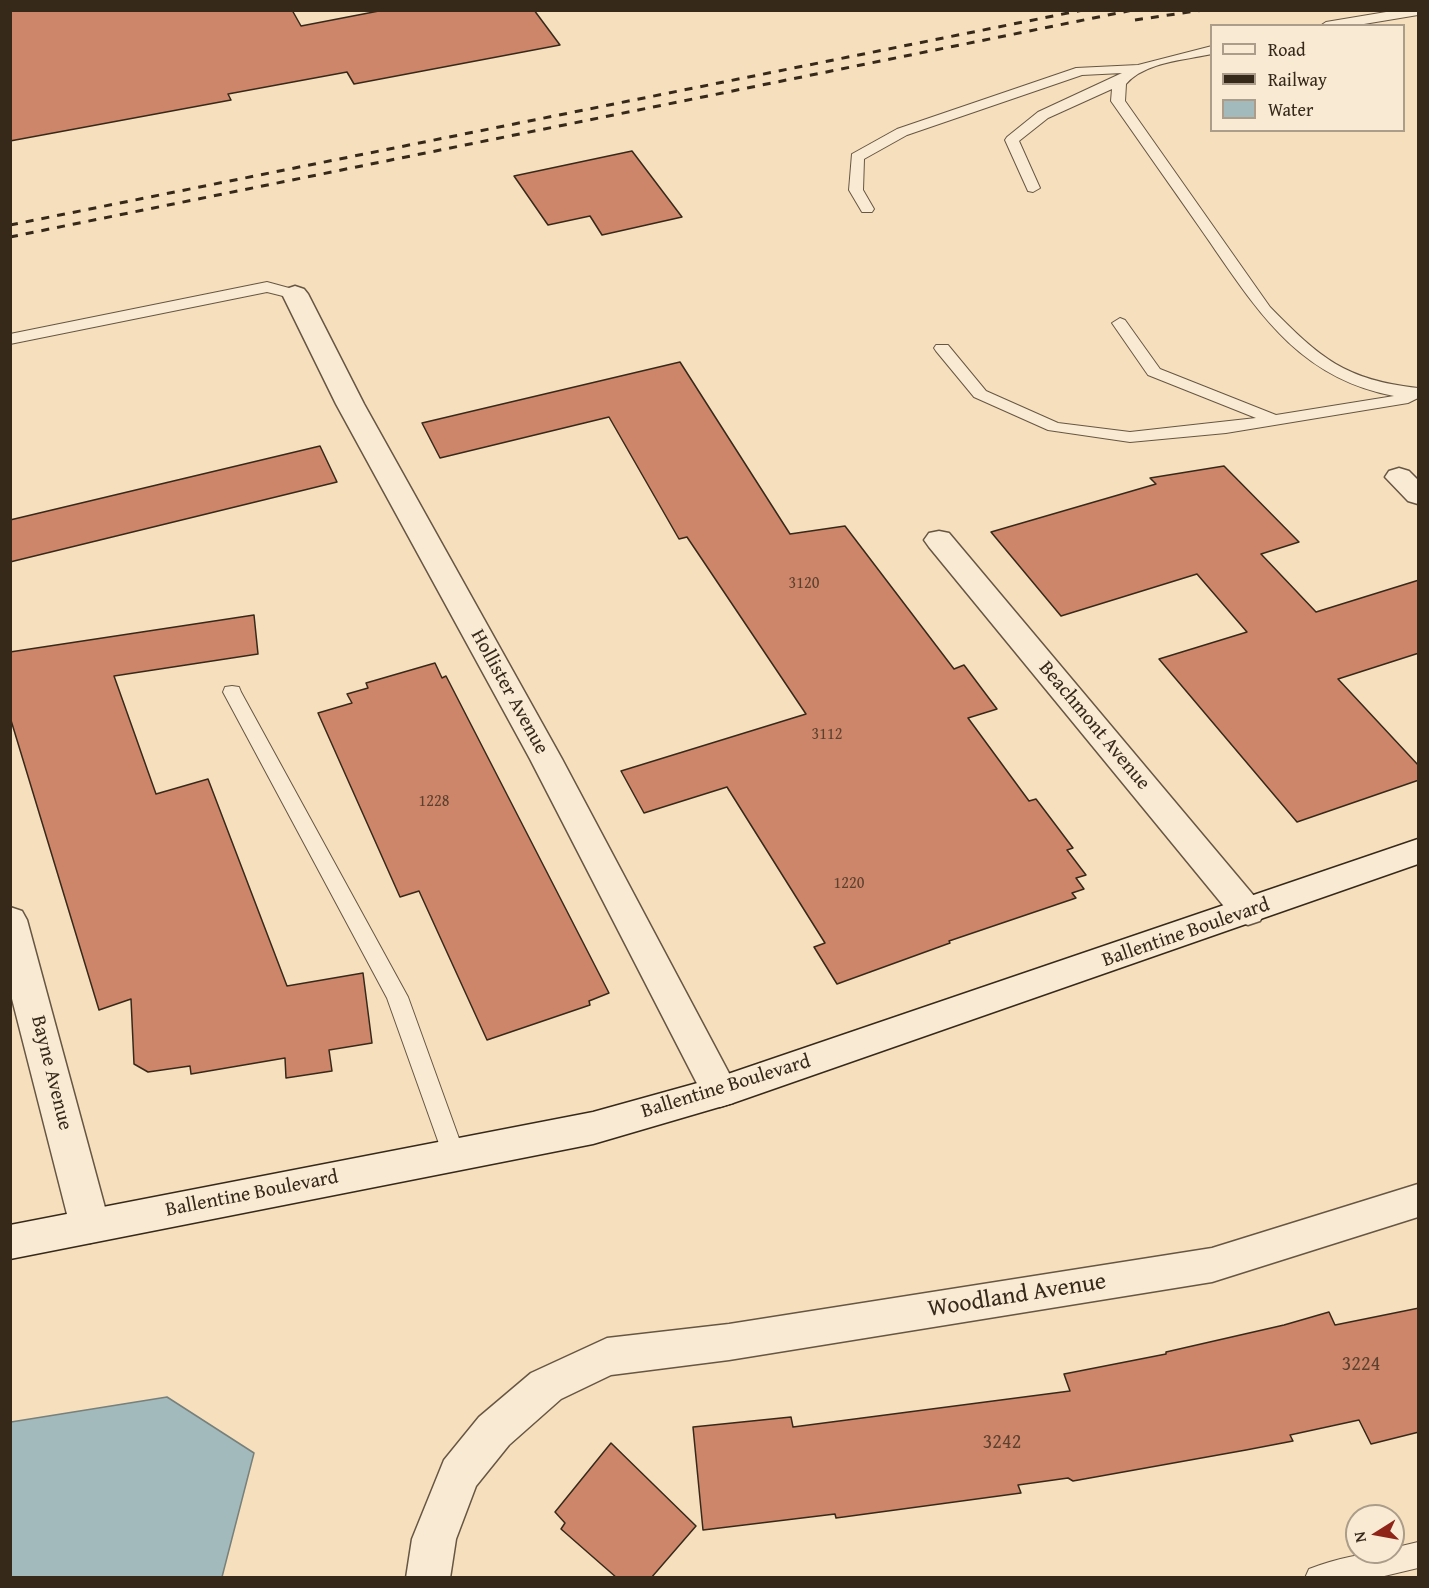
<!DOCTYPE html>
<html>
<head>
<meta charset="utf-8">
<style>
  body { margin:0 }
  #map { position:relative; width:1429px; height:1588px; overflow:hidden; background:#f6dfbd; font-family:"Gentium Book Plus",serif }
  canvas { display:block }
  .frame { position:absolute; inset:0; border:12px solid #37291a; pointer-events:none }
  .legend { position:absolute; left:1210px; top:24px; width:195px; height:108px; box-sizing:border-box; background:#f9ead4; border:2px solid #ab9d8a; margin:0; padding:8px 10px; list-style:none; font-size:18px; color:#37291a }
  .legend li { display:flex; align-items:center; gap:12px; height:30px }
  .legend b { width:30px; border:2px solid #ab9d8a }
  .north { position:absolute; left:1345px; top:1504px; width:60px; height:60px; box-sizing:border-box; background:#f9ead4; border:2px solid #ab9d8a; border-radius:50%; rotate:259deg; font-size:16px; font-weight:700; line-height:24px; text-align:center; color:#37291a }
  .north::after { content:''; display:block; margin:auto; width:21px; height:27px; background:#8f2418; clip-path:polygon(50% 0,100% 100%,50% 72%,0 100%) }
</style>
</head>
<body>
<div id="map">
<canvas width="1429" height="1588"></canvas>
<div class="frame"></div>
<ul class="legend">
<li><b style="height:8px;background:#f9ead4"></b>Road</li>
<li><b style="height:8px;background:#37291a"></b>Railway</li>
<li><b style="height:16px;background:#a2babc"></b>Water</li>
</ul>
<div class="north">N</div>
</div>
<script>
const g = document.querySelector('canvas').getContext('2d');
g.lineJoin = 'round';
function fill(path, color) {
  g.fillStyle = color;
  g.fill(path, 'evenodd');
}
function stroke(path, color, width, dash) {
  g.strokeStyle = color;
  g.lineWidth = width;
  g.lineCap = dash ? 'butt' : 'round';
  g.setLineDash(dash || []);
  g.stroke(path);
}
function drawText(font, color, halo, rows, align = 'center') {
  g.font = font + ' "Gentium Book Plus",serif';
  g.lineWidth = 5;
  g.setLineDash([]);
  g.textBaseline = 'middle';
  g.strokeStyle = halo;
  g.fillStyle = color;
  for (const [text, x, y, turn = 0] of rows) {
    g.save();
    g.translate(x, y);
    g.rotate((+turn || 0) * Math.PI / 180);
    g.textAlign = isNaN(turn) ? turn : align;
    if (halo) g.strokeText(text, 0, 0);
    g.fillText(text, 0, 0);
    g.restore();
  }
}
const water = new Path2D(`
  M167,1397l87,56 -32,124h-211v-155z`);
fill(water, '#a2babc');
stroke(water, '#77807b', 1.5);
const building = new Path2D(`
  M10,10h282l9,16 83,-16h150l26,35 -206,39 -7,-12 -119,22 3,6 -221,41z
  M632,151l50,66 -80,18 -12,-19 -42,9 -34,-49z
  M680,362l110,172 55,-8 109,143 10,-4 33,44 -29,9 61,83 7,-2 37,49 -6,2 19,25 -10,3 8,11 -12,4 4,5 -127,43 1,2 -113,41 -23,-37 11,-4 -98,-156 -83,26 -23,-42 185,-57 -119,-177 -8,2 -70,-122 -169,41 -18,-35z
  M320,446l17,36 -327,80v-42z
  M1224,466l75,76 -38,12 55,58 103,-32v73l-81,26 81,87v14l-122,42 -138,-163 88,-27 -50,-58 -136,42 -70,-84 165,-48 -6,-6z
  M254,615l4,39 -144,22 42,118 52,-15 79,207 76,-13 9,70 -43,7 3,21 -46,7 -1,-20 -94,16 -1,-8 -42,6 -14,-8 -3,-65 -32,11 -89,-293v-65z
  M435,663l7,15 4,-2 163,317 -20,8 1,4 -103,35 -68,-149 -19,6 -82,-184 34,-10 -5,-9 21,-6 -2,-5z
  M1419,1308v124l-48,12 -12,-24 -69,15 3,6 -47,9 -173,31 -5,-3 -50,7 3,8 -185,25 -1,-4 -132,16 -10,-103 98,-10 2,10 277,-36 -6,-17 102,-20v-2l118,-27 45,-13 6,13z
  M611,1443l85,83 -45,52h-34l-56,-49 4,-6 -10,-11z`);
fill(building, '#cd8669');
stroke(building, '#37291a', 1.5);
const lane = new Path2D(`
  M1398,10h20v5l-66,11h-32l6,-4z
  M1212,46v8c-27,6 -67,8 -86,30l-1,17 145,206c50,51 75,73 148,81v10l-10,5 -182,30 -96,9 -82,-12 -74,-33 -38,-46 -2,-3 2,-3h12l38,46 72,32 72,9 126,-14 -108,-43 -36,-52 8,-5 5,2 35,49 116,46 118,-19c-100,-19 -140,-91 -194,-168 -29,-42 -59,-84 -89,-127l1,-12 -64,29 -29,23 21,47 -7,4 -5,-1 -23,-51 2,-3 31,-25 84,-39 -40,2 -175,60 -43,24 -1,31 11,19 -2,3h-10l-13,-22 3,-36 45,-25 179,-61 62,-3z
  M267,282l33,9 3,3 -8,5 -28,-7 -257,52v-10z
  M232,686l7,1 2,5 167,305 57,158 -3,7 -8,2 -8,-2 -3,-7 -56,-157 -164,-306 2,-5z
  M1418,1542v26l-42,10h-71l4,-9c25,-10 57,-17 84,-17v-4z`);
const street = new Path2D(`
  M295,286l9,3 4,5 56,110 198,355 177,333 -6,11 -13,4 -13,-4 -177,-344 -194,-355 -54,-110 4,-5z
  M1399,468l10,3 9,9v24l-10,-3 -23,-24 4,-6z
  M939,531l10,2 311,370 5,9 -5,9 -12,4 -12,-4 -307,-374 -5,-7 5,-7z
  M10,907l12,4 5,9 83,306 -6,12 -14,5 -14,-5 -6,-12 -60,-235z
  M1418,1184v33l-206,65 -483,78 -118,15 -50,24 -52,46 -33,41 -20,53 -6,39h-44l6,-39 32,-79 35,-43 52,-44 76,-35 122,-14 483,-76z`);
const secondary = new Path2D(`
  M1418,839v25l-685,239 -140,41 -583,115v-34l583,-113 126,-35z`);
stroke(lane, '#675643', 2);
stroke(street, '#675643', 3);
stroke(secondary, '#37291a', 3);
fill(lane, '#f9ead4');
fill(street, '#f9ead4');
fill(secondary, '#f9ead4');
stroke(new Path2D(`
  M1135,20l68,-10
  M10,225l1073,-215
  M10,237l1123,-227`), '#37291a', 3, [8, 8]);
drawText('16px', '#5c402e', null, [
  ["3120",804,584],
  ["3112",827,735],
  ["1228",434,802],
  ["1220",849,884]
]);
drawText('20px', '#37291a', '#f9ead4', [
  ["Hollister Avenue",509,692,61],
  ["Beachmont Avenue",1094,726,50],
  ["Ballentine Boulevard",1186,933,-19],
  ["Bayne Avenue",51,1073,76],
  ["Ballentine Boulevard",726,1087,-17],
  ["Ballentine Boulevard",252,1194,-11]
]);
drawText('20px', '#5c402e', null, [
  ["3224",1361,1365],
  ["3242",1002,1443]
]);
drawText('24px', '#37291a', '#f9ead4', [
  ["Woodland Avenue",1017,1296,-9]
]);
</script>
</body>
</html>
